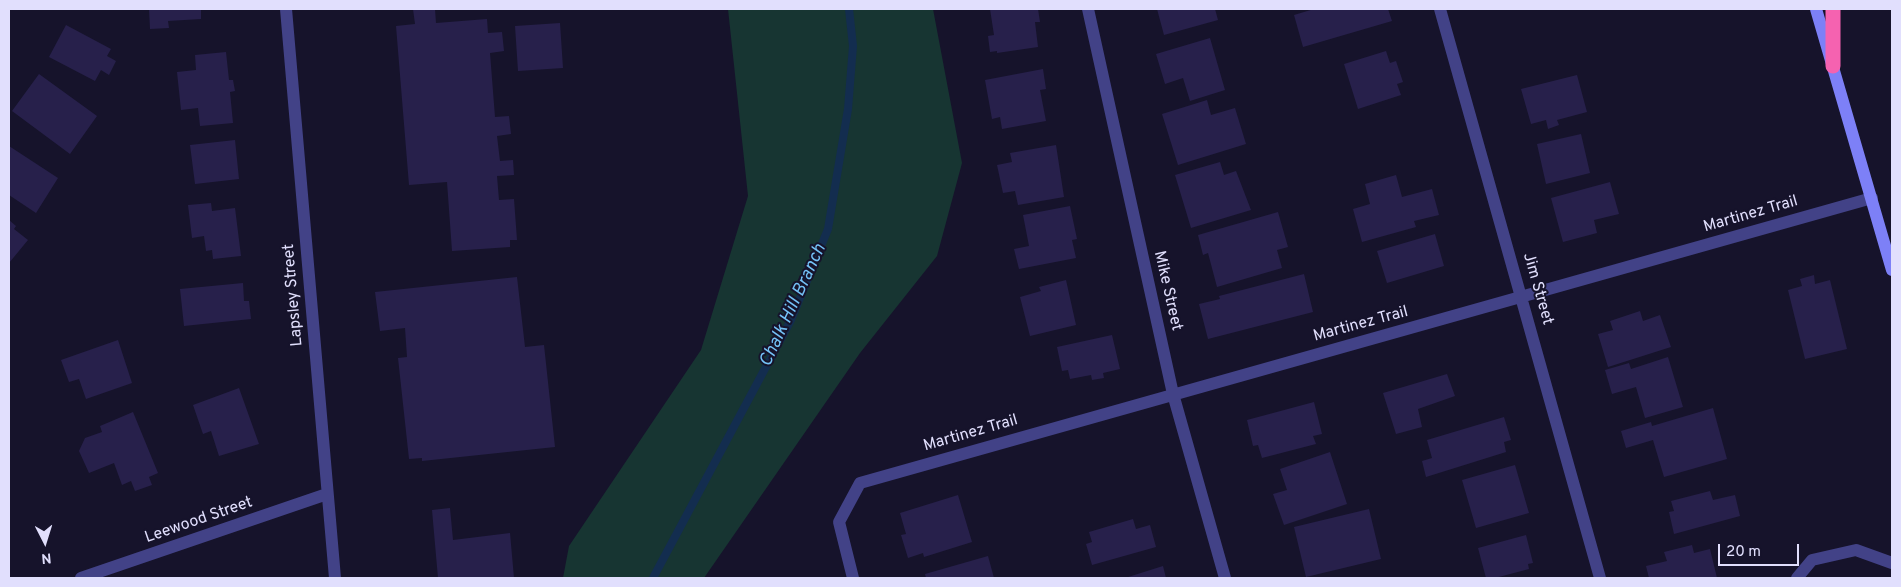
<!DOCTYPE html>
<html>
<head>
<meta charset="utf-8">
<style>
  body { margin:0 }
  #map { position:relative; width:1901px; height:587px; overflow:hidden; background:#16132b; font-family:Overpass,sans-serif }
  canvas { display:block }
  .frame { position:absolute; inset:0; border:10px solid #e1dffd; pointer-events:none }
  .north { position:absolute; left:20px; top:517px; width:50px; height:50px; -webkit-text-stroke:4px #16132b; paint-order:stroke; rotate:175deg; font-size:14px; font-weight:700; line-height:20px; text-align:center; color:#e1dffd }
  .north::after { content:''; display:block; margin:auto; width:18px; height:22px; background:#e1dffd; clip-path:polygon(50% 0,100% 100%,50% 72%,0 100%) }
  .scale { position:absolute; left:1718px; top:544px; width:81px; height:22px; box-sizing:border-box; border:2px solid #e1dffd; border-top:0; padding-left:6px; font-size:15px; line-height:18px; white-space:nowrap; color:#e1dffd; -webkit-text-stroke:4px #16132b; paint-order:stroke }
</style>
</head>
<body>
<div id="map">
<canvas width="1901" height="587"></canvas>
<div class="frame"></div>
<div class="north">N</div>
<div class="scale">20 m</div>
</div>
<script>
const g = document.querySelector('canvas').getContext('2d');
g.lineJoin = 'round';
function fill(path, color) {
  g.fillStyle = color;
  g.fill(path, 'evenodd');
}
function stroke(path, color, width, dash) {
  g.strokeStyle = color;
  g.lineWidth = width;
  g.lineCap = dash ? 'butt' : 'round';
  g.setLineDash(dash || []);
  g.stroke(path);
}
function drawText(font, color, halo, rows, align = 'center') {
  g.font = font + ' Overpass,sans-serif';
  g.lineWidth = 4;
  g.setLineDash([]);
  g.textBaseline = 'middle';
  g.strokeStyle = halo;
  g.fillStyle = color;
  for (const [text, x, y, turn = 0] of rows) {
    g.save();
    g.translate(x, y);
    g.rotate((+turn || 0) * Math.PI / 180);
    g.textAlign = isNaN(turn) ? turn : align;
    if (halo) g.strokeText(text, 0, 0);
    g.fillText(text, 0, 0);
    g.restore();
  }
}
fill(new Path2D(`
  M728,9h205l29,154 -25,93 -77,97 -156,225h-141l6,-32 132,-196 47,-154z`), '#173532');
stroke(new Path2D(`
  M653,578l138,-258 37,-91 20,-120 5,-63 -4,-37`), '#132d4f', 8);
fill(new Path2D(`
  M149,9h52v10l-33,2 1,7 -19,1z
  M413,9h22l1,14 51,-4 1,14 14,-1 2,19 -14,2 5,64 14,-1 2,18 -14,2 3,25 13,-1 1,15 -17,1 2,24 15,-1 3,41h-7v7l-58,4 -5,-69 -38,3 -13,-159 19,-2z
  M990,9h48l2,13h-5l3,25 -41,6v-2l-7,1 -2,-16 6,-1z
  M1157,9h58l3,11 -54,15z
  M1314,9h74l4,12 -89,26 -9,-32z
  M560,23l3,45 -45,3 -3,-45z
  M66,25l45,24 -4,7 9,5 -7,14 -8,-5 -6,11 -46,-24z
  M1210,38l15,52 -35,11 -7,-23 -18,6 -9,-30z
  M1386,51l4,12 6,-2 7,21 -6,2 4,11 -43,14 -14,-45z
  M226,52l3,28h4l2,11 -5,1 3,31 -33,3 -2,-18 -17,2 -4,-38 19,-2 -1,-15z
  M1043,69l3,20 -6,1 6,31 -44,8 -2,-12 -8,2 -7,-39z
  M39,74l58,42 -27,38 -58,-43z
  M1577,75l10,37 -30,8 2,5 -11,4 -2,-9 -15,4 -10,-35z
  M1207,100l4,15 24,-7 11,36 -68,21 -16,-51z
  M1581,134l9,39 -44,11 -9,-40z
  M235,140l4,39 -44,5 -5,-39z
  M1056,145l8,52 -46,8 -3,-14 -12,2 -6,-28 15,-3 -2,-9z
  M9,146l49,32 -22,35 -27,-18z
  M1220,162l4,13 12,-4 15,39 -60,18 -16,-53z
  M1396,175l6,22 30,-8 7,26 -25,6 2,6 -54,15 -9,-33 17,-5 -5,-20z
  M1610,182l9,32 -25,6 3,13 -34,9 -12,-44z
  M211,203l1,8 23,-3 6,48 -28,3 -1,-9 -6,1 -2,-15 -12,2 -4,-33z
  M1070,206l7,33 -5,1 4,18 -57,11 -5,-20 15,-3 -6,-31z
  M1278,212l10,35 -11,3 5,18 -65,19 -9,-34 -5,2 -5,-20z
  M9,220l7,6 -2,3 14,11 -19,23z
  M1435,234l9,32 -57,17 -10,-32z
  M1304,274l9,38 -105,27 -9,-35 21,-5 -1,-3z
  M1814,275l1,9 15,-4 17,69 -42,10 -17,-69 14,-4 -2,-7z
  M517,277l8,70 19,-2 11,102 -133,14v-3l-13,1 -11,-101 9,-1 -2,-29 -25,3 -5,-39z
  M1066,280l10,45 -46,11 -10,-39 21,-6 -2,-4z
  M243,283l1,18h5l2,18 -67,7 -4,-37z
  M1640,311l3,10 17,-6 11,32 -63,20 -10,-33 15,-4 -3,-9z
  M1112,335l8,34 -17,4 1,5 -12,2 -1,-5 -21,4 -2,-9 -6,1 -5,-24z
  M118,340l14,43 -46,16 -7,-20 -10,3 -8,-22z
  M1668,357l15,50 -38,11 -9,-31 -24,7 -7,-24 24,-7 2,6z
  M1447,374l8,22 -37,13 4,18 -26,7 -13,-41z
  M239,388l20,56 -40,12 -8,-25 -8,3 -10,-29z
  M1314,402l8,32 -9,2 3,8 -54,14 -4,-13 -5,1 -6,-26z
  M1713,408l14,51 -63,18 -11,-37 -27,8 -5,-17 30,-9 1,4z
  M133,412l25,61 -9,4 3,8 -17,6 -4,-10 -9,4 -8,-22 -25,10 -10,-22 6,-13 17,-6 -2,-6z
  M1504,417l7,23 -7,2 2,10 -80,25 -4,-16 10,-3 -5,-18z
  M1330,452l17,52 -63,21 -11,-31 14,-4 -7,-21z
  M1515,465l14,48 -53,15 -14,-48z
  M1710,491l3,9 22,-5 5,21 -66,18 -5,-22 5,-1 -3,-10z
  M958,495l14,47 -48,15 -1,-4 -15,5 -7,-23 5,-1 -6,-21z
  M450,508l3,32 57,-7 4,45h-76l-6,-68z
  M1369,509l12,50 -75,18 -12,-50z
  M1133,519l3,10 14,-4 6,22 -64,18 -6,-21 6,-2 -3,-10z
  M1526,535l7,28 -5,1 1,5 -34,9h-9l-8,-30z
  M1692,545l2,8 16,-4 7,29h-68l-3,-12 21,-5 -3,-9z
  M988,556l6,22h-68l-1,-4z
  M1163,566l3,12h-41z`), '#27204b');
stroke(new Path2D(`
  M1797,578l15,-18 44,-10 36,13`), '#424287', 12);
stroke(new Path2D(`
  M286,9l49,569
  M1088,9l85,385 52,184
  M1440,9l160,569
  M81,578l246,-84
  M853,578l-14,-56 21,-39 1012,-285`), '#424287', 12);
stroke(new Path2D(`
  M1816,9l76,261`), '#7d80f7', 12);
stroke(new Path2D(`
  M1833,66v-57`), '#f562b0', 15);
drawText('16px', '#e1dffd', '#16132b', [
  ["Martinez Trail",1751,215,-16],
  ["Jim Street",1537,289,74],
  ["Mike Street",1167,291,77],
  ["Lapsley Street",294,295,-95],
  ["Martinez Trail",1361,325,-15],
  ["Martinez Trail",971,434,-16],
  ["Leewood Street",199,521,-19]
]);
drawText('italic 18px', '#74c1f6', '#16132b', [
  ["Chalk Hill Branch",794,306,-65]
]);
</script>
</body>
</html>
